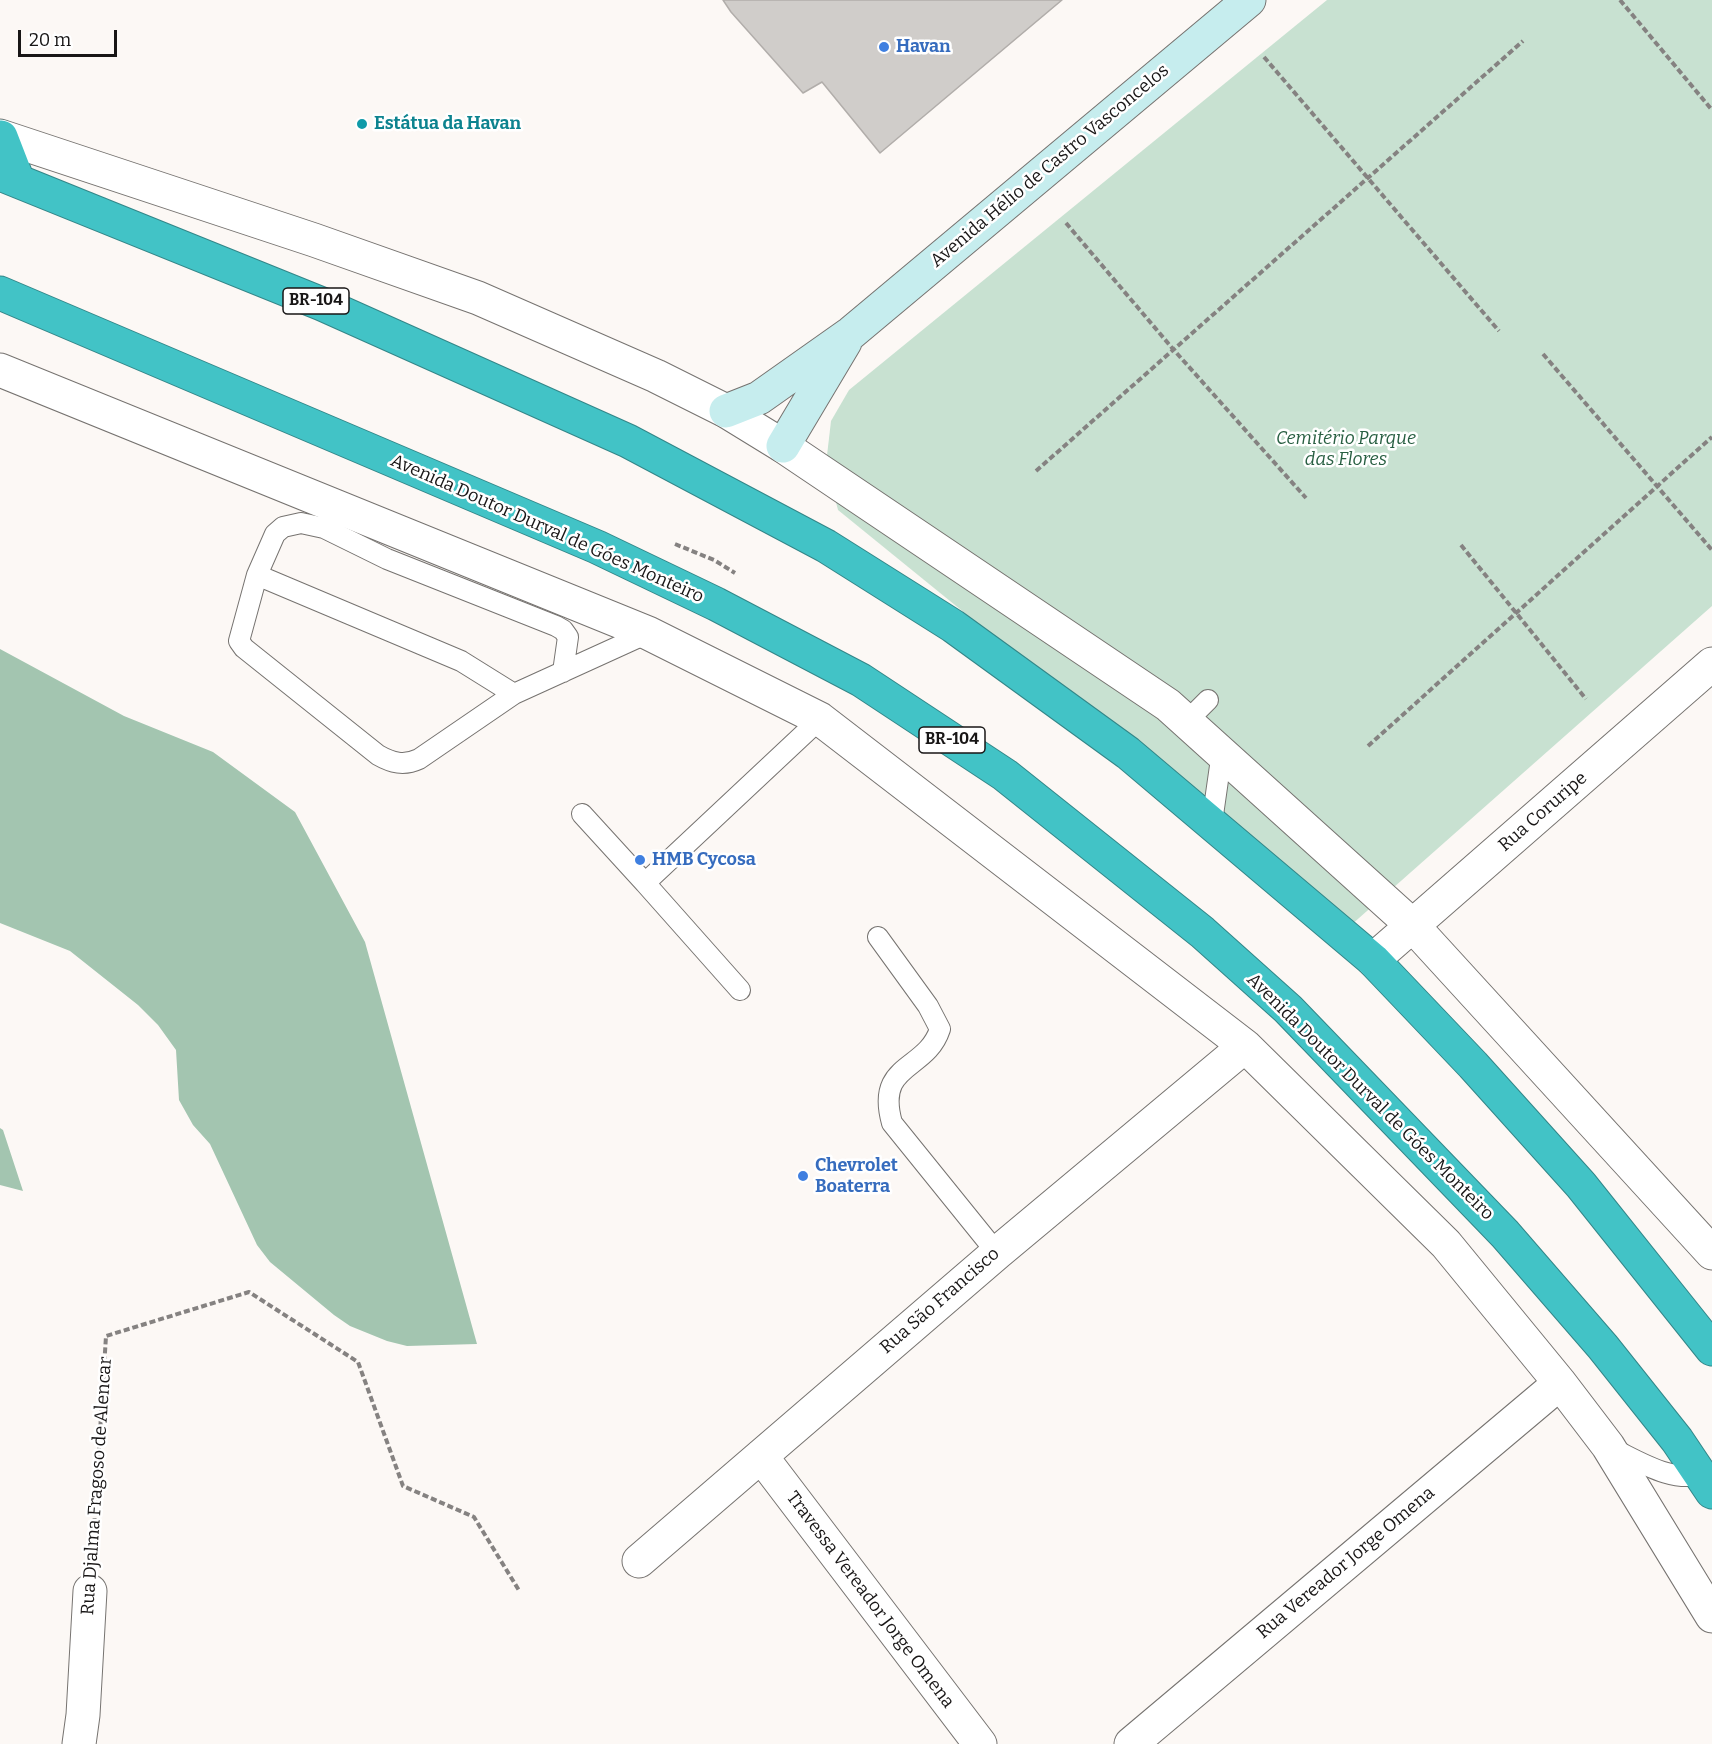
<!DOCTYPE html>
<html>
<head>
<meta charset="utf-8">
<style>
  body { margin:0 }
  #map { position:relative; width:1712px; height:1744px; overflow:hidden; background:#fcf8f5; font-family:Bitter,serif }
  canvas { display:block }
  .scale { position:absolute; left:18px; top:30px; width:99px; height:27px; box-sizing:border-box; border:3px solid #181616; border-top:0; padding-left:8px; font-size:18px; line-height:21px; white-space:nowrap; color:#181616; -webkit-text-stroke:4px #fff; paint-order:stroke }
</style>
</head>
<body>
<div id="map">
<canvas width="1712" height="1744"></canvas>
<div class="scale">20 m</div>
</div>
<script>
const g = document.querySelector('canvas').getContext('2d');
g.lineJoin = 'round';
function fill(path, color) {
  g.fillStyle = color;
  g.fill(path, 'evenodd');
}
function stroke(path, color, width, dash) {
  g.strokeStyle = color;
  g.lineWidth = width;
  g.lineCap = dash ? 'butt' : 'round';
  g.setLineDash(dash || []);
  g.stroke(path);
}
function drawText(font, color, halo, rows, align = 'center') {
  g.font = font + ' Bitter,serif';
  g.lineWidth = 5;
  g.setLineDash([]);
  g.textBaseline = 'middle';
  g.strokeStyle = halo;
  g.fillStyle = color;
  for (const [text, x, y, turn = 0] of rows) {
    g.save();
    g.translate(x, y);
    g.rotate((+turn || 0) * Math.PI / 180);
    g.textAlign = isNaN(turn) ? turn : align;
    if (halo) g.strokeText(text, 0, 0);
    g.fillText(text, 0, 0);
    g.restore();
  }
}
fill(new Path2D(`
  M1327,0h385v606l-362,320 -512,-416 -12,-46 5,-43 18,-31z`), '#c8e1d1');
fill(new Path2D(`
  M0,649l124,67 89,36 82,60 70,130 112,402 -70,2 -20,-5 -37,-15 -16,-11 -64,-53 -13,-17 -47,-101 -17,-19 -14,-25 -3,-50 -18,-25 -20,-20 -68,-54 -70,-28z
  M0,1128l3,2 20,61 -23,-6z`), '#a3c5b0');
const building = new Path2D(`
  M723,0h339l-182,153 -58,-71 -19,11 -72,-81z`);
fill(building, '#d0cdca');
stroke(building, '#b1adaa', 1.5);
const lane = new Path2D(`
  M257,575l204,86 53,33
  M563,672l5,-35 -5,-7 -7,-4 -169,-67 -63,-31 -23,-5 -18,4 -8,7 -18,41 -18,66 5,7 134,107c14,8 26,11 41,4l95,-65 134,-61
  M1187,721l21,-21
  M582,814l63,69
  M1212,822l10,-70
  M878,937l50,69 12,23c-14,43 -65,33 -48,94l105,130
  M740,990l-95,-107 175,-164
  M1613,1449c25,12 64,37 93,23`);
const street = new Path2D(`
  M0,136l314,104 164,58 178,78 70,35 57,35 385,259 245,221 299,327
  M0,370l648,263 172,86 425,327 201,198 114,139 48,63 104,170
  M1373,960l339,-296
  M761,1456l219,288
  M639,1561l358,-308 248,-207
  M79,1744l4,-29 7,-124
  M1131,1744l429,-361`);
const secondary = new Path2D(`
  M726,411l33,-13 92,-65 398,-333
  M783,446l62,-104`);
const highway = new Path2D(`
  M1,137l17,44
  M0,174l322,130 306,137 198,105 127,80 175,127 245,207 100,105 108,120 131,164
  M0,293l597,254 119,57 145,76 144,95 197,157 86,77 217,225 98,113 74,93 35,52`);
stroke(lane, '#767370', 22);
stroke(street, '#767370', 35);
stroke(secondary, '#767370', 35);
stroke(highway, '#338688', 35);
stroke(new Path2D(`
  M1620,0l92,110
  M1264,57l235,274
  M1066,223l107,126 133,149
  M1543,354l169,196
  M1036,471l487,-430
  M675,544l39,16 21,13
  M1461,545l125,154
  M1368,746l344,-309
  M92,1560l14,-224 143,-44 109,70 45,124 71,31 46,75`), '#858281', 4, [6, 3]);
stroke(lane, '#fff', 20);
stroke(street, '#fff', 33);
stroke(secondary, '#c6edee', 33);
stroke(highway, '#42c3c6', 33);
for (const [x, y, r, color] of [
  [884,47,6,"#3f7fe0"],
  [362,124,6,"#0f9aa8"],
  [640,860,6,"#3f7fe0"],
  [803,1176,6,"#3f7fe0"]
]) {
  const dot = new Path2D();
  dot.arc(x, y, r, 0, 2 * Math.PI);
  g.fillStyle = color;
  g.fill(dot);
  stroke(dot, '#fff', 2);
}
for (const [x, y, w] of [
  [316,301,66],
  [952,740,66]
]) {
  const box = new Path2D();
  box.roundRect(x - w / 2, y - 13, w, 26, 4.5);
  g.fillStyle = '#fff';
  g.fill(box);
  stroke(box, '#181616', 1.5);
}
drawText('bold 16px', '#181616', null, [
  ["BR-104",316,301],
  ["BR-104",952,740]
]);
drawText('bold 18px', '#366cbe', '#fff', [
  ["Havan",896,47],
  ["HMB Cycosa",652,860],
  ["Chevrolet",815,1166],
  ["Boaterra",815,1187]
], 'left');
drawText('bold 18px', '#0d838f', '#fff', [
  ["Estátua da Havan",374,124]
], 'left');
drawText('18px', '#181616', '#fff', [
  ["Avenida Hélio de Castro Vasconcelos",1050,166,-40],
  ["Avenida Doutor Durval de Góes Monteiro",547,529,24],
  ["Rua Coruripe",1543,812,-41],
  ["Avenida Doutor Durval de Góes Monteiro",1370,1097,45],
  ["Rua São Francisco",940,1301,-41],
  ["Rua Djalma Fragoso de Alencar",97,1486,-86],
  ["Rua Vereador Jorge Omena",1346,1563,-40],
  ["Travessa Vereador Jorge Omena",870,1600,53]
]);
drawText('italic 18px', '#285f42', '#fff', [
  ["Cemitério Parque",1346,439],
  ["das Flores",1346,460]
]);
</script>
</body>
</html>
